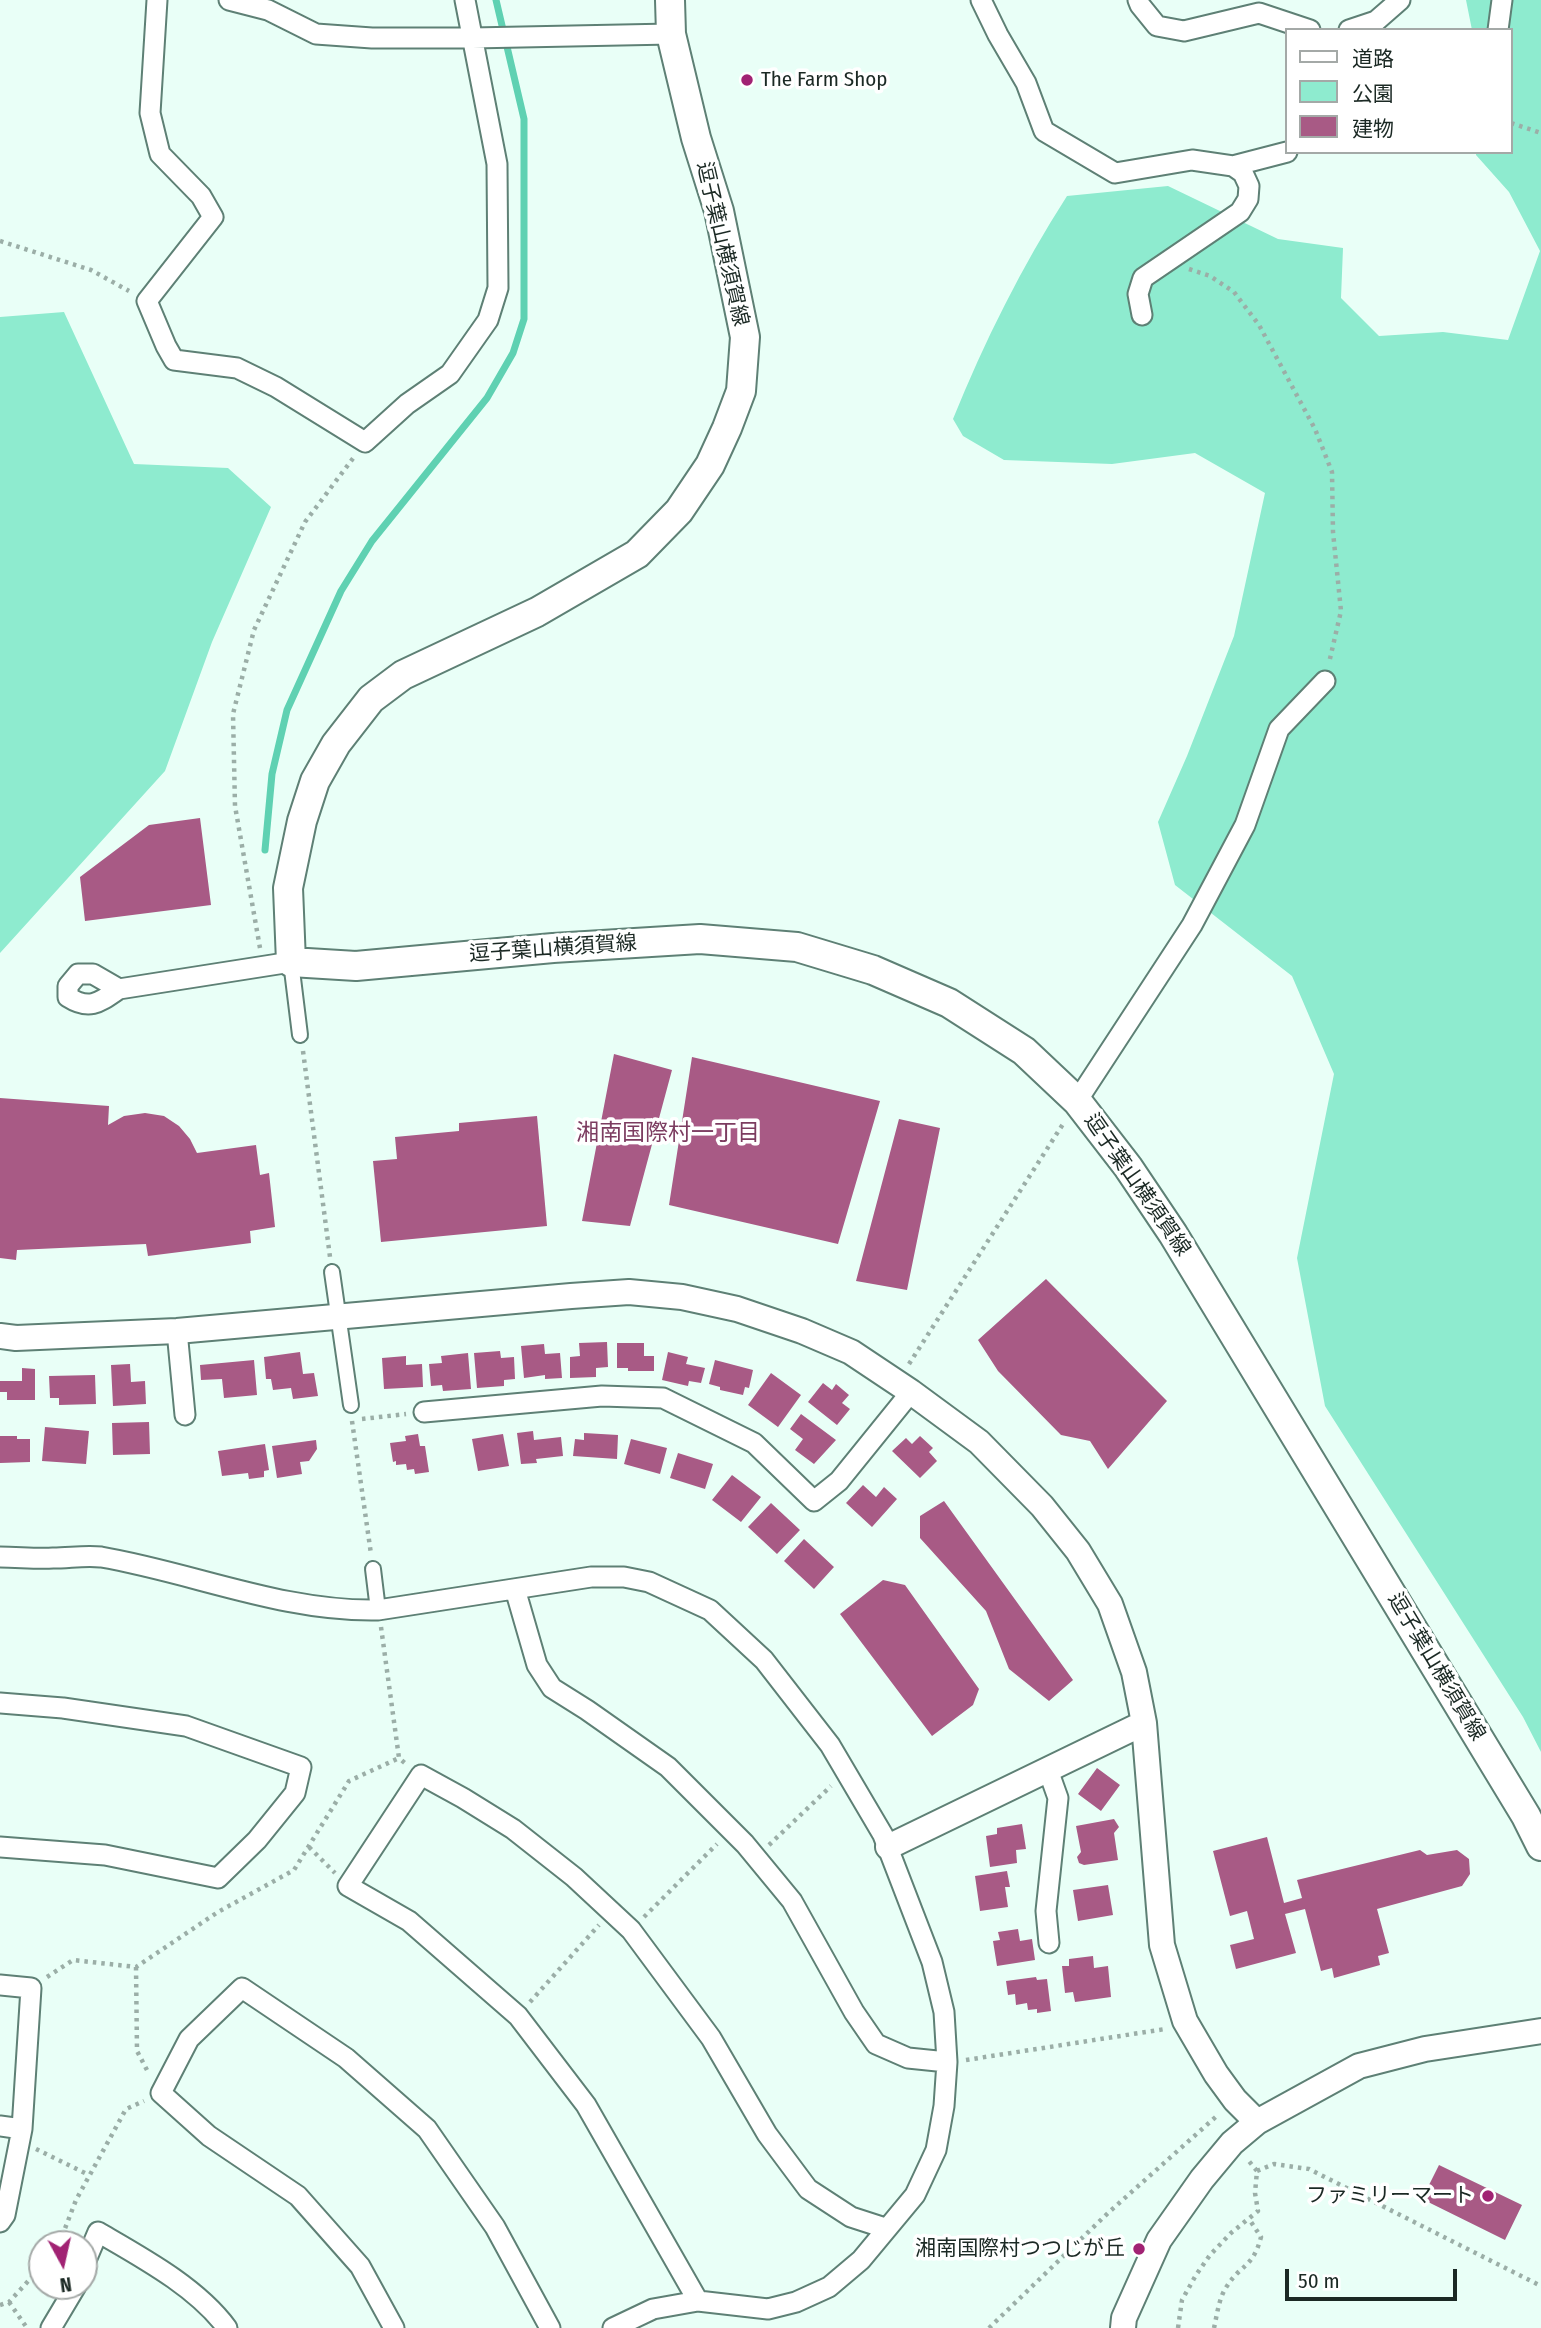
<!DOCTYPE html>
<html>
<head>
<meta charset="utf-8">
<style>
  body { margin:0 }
  #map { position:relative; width:1541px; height:2328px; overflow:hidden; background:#e9fff7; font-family:"Fira Sans Condensed","Noto Sans JP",sans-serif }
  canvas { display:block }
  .legend { position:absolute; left:1285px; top:28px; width:228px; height:126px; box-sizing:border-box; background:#fff; border:2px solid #a4a9a7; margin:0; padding:9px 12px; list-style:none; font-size:21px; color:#1b2924 }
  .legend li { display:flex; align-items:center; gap:14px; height:35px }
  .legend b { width:35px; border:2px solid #a4a9a7 }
  .north { position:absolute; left:28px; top:2230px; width:70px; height:70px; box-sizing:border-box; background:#fff; border:2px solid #a4a9a7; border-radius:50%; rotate:172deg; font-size:19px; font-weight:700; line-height:28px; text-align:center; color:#1b2924 }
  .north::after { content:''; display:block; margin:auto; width:24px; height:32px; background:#a12273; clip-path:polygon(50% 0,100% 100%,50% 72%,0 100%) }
  .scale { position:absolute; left:1285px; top:2269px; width:172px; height:32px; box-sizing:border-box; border:4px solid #1b2924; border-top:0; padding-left:9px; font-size:21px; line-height:24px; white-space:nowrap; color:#1b2924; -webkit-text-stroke:5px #fff; paint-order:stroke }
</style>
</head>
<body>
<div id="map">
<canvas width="1541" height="2328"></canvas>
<ul class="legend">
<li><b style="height:9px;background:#fff"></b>道路</li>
<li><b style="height:19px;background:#8eebcf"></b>公園</li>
<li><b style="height:19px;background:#a85a85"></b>建物</li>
</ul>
<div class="north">N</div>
<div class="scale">50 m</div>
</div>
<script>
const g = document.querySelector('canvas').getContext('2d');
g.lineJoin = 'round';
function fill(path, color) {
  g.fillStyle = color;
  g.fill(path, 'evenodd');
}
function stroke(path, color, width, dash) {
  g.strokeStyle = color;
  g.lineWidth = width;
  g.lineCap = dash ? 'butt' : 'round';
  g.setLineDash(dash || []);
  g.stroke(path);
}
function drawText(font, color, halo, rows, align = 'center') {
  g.font = font + ' "Fira Sans Condensed","Noto Sans JP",sans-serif';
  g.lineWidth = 7;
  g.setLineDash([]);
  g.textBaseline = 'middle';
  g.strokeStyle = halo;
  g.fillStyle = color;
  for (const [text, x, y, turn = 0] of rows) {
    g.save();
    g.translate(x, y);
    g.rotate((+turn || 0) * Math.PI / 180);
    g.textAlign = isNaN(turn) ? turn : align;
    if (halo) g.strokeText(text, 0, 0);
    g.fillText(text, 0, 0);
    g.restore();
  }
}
fill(new Path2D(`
  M1466,0h75v1752l-18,-35 -198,-311 -28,-148 37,-184 -42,-98 -117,-91 -17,-63 29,-66 47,-120 31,-143 -70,-40 -83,11 -108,-4 -41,-24 -10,-17c31,-77 69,-153 114,-223l101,-10 110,53 65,9 -2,50 38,38 64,-4 65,8 32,-89 -31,-59 -33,-37v-3h35v-122h-39z
  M64,312l70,152 94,4 43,39 -59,135 -47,129 -165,182v-636z`), '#8eebcf');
stroke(new Path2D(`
  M265,850l7,-76 15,-64 54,-119 31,-50 115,-143 26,-45 11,-34v-200l-28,-119`), '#5fd1b2', 7);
fill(new Path2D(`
  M200,818l11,87 -126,16 -5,-44 69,-52z
  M614,1054l58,16 -42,156 -48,-5z
  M692,1057l188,44 -42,143 -169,-39z
  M0,1098l109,8 -1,19 16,-9 21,-3 19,3 15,10 11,13 7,14 59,-8 4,30 9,-2 6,54 -25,4 1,12 -103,13 -2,-12 -129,6 -1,10 -16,-2z
  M537,1116l10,110 -166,16 -8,-81 24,-2 -2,-22 64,-6v-8z
  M899,1119l41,9 -33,162 -51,-9z
  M1046,1279l121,122 -59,68 -18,-28 -29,-6 -63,-64 -20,-31z
  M607,1342l1,25 -12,1v9l-26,1v-21l10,-1 -1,-13z
  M617,1343h27v13h10v15h-26v-3h-11z
  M544,1344l1,10 15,-1 2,25 -17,1v-4l-21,3 -3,-32z
  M500,1351l1,7 13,-1 1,22 -11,1v6l-27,2 -3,-35z
  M300,1352l3,22 11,-1 4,23 -25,3 -2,-11 -18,2 -2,-11h-5l-2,-22z
  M668,1352l20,5 -2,7 19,4 -4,15 -12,-2 -1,5 -26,-6z
  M468,1353l3,36 -28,2 -1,-6 -11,1 -2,-22 13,-1 -1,-7z
  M406,1356v9l16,-1 1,23 -39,2 -2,-31z
  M254,1360l3,35 -33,3 -2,-19 -21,1 -1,-15z
  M715,1360l38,10 -4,18 -4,-1 -2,8 -23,-5v-3l-11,-3z
  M130,1364l1,18 14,-1 1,23 -33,2 -2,-41z
  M22,1368l13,1v31h-28v-8h-7v-11h22z
  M771,1373l30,22 -23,32 -30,-22z
  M95,1375l1,29 -37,1v-7h-9l-1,-22z
  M823,1383l9,7 4,-6 13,11 -7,8 8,6 -13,16 -29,-23z
  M801,1414l35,26 -22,24 -19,-14 8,-11 -13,-10z
  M149,1422l1,32 -37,1 -1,-32z
  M45,1427l44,4 -3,33 -44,-3z
  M533,1431l1,9 27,-3 2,19 -27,3 1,4 -16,1 -4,-31z
  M584,1433l34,2 -1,24 -44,-3 2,-17 9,1z
  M418,1434l2,12h5l4,26 -14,2 -1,-5 -7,1 -1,-6 -10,1v-4l-3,1 -3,-19 16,-2 -1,-5z
  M503,1434l6,32 -31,5 -6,-32z
  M0,1436h17v3h13v23l-30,1z
  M920,1436l13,12 -4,4 8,9 -17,17 -28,-27 14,-13 6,6z
  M631,1439l36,9 -7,26 -36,-10z
  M316,1440l1,9 -8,12 -9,1 2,12 -25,4 -5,-32z
  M265,1444l4,26 -5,1v6l-15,2 -1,-6 -26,3 -4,-25z
  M678,1453l35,11 -8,25 -35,-11z
  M732,1475l29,22 -20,25 -29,-22z
  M863,1485l13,12 8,-10 13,12 -25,28 -26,-24z
  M944,1501l129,179 -24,21 -40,-32 -23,-58 -66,-73v-22z
  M771,1503l29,27 -23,24 -29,-27z
  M804,1539l30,28 -20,22 -30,-28z
  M883,1580l22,5 74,104 -6,16 -41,31 -92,-122z
  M1097,1768l23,17 -19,26 -23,-17z
  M1114,1819l5,8 -5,6 4,27 -34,5 -5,-2 -2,-6 4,-5 -5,-26z
  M1022,1824l4,25 -10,1 1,13 -27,4 -4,-31 11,-2v-6z
  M1267,1837l17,66 18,-5 -5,-18 123,-30 7,5 30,-5 12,9 1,15 -8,12 -85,23 12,44 -11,3 2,9 -46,13 -2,-10 -11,3 -16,-62 -20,5 11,39 -60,16 -6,-24 24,-6 -7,-28 -17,5 -17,-65z
  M1007,1871l3,16h-5l3,20 -28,4 -5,-35z
  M1108,1885l5,30 -35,6 -5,-31z
  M1018,1929l2,12 12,-2 3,21 -38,6 -4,-25 7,-1 -2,-8z
  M1093,1956l1,12 14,-2 3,31 -36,5 -2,-10 -8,1 -3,-27h7v-7z
  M1036,1977l1,3 10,-1 4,32 -14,2v-4l-9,1 -1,-7 -11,2 -1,-11 -7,1 -2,-14z
  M1439,2165l83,40 -17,35 -83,-41z`), '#a85a85');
const pedestrian = new Path2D(`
  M291,962l9,73
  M332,1272l19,133
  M373,1569l5,41`);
const minor = new Path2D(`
  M157,0l-7,113 10,41 41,42 12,21 -66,84 19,45 8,14 63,8 39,19 89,55 42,-38 43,-30 38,-54 10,-32 -1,-124 -32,-164
  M229,0l39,10 48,24 56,4h100l199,-4
  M981,0l17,35 28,48 18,48 71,42 77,-13 41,6 10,7 6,13 -1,13 -8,13 -97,66 -5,16 4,21
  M1138,0l2,5 17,21 27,5 75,-18 51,17
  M1349,30l27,-9 24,-21
  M1498,30l4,-30
  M1233,166l54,-14
  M119,989l-26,-15h-15l-10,12v11c22,14 32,5 51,-8l172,-27
  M1077,1101l115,-176 53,-100 34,-96 46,-48
  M177,1331l8,84
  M424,1412l178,-16 61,2 91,45 60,58 25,-20 72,-89
  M0,1557c18,0 36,2 53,1 16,0 33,-3 48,-1 93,16 182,55 277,53l213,-33h33l25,5 61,28 54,50 66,85 53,90 49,127 12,50 3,50 -3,44 -8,44 -21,45 -54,65 -32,27 -33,15 -28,7 -70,-8 -45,8 -40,19
  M515,1589l22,76 15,23 35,22 81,57 77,77 47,57 62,111 22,32 32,14 39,4
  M0,1703l63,5 123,18 115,41 -6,26 -38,47 -39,38 -113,-23 -105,-8
  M1048,1770l10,28 -12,113 3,32
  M0,1985l31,3 -9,141
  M0,2126l22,3 -17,86 -5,7
  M84,2265l14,-33c43,25 99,55 129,96
  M698,2301l-112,-196 -68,-89 -109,-95 -61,-35 73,-111 42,23 50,31 61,48 57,53 80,108 56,96 41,55 43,28 34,11
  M51,2328l25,-42
  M394,2328l-34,-62 -62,-70 -89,-60 -48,-43 28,-54 53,-51 104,70 81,71 68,98 55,101`);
const tertiary = new Path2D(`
  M0,1336l16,2 161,-7 394,-35 58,-4 53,5 55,12 65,22 49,21 60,40 68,50 63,64 36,45 32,53 24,68 10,51 18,222 23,76 31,53 19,26 22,22
  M888,1847l256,-124
  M1123,2328l1,-10 35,-78 43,-61 30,-36 25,-21 102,-56 66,-17 116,-18`);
const secondary = new Path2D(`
  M670,0l1,34 25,104 23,73 26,126 -4,54 -14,37 -17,37 -31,46 -42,43 -100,58 -134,63 -32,24 -35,45 -21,37 -13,40 -14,67 3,74 65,4 197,-18 147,-9 97,8 76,23 76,33 75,48 53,50 51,66 45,67 353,582 15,30`);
stroke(pedestrian, '#5e8075', 18);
stroke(minor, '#5e8075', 23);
stroke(tertiary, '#5e8075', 28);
stroke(secondary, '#5e8075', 32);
stroke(new Path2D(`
  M1511,123l30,10
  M0,241l91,29 38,21
  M1189,269l21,7 24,16 25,33 56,104 17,43 1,60 8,79 -12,52
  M260,948l-25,-142 -2,-92 21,-84 51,-108 49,-65
  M303,1051l27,206
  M909,1364l154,-240
  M362,1419l44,-5
  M352,1421l19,133
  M381,1627l18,131 7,6
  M769,1845l62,-59
  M309,1847l26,26
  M644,1917l73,-73
  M136,1967l1,84 11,21
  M47,1977l26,-17 63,7 82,-55 76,-42 55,-89 50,-23
  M530,2002l69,-77
  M966,2060l199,-31
  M36,2149l53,26
  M1257,2171l17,-7 35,5 230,116
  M59,2244l17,-44 50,-91 18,-8
  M9,2302l18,26
  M0,2305l9,-3 33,-36
  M989,2328l119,-115 111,-99
  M1178,2328l4,-28 14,-25 14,-20 21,-22 27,-22 -3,-18 2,-22 -9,-11
  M1214,2328c3,-13 5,-31 13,-42 14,-22 26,-18 34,-49l-12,-18`), '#9baea7', 4.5, [3.5, 5]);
stroke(pedestrian, '#fff', 14);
stroke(minor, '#fff', 19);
stroke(tertiary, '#fff', 24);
stroke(secondary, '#fff', 28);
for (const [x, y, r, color] of [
  [747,80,7,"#a12273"],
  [1488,2196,7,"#a12273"],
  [1139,2249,7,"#a12273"]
]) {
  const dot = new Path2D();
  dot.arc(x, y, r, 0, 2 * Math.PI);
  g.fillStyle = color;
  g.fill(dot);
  stroke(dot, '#fff', 2.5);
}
drawText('21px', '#1b2924', '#fff', [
  ["The Farm Shop",761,80,"left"],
  ["ファミリーマート",1474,2196],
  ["湘南国際村つつじが丘",1125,2249]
], 'right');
drawText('21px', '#1b2924', '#fff', [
  ["逗子葉山横須賀線",722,244,77],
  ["逗子葉山横須賀線",553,949,-4],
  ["逗子葉山横須賀線",1137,1185,55],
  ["逗子葉山横須賀線",1436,1667,59]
]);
drawText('23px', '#7c3c60', '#fff', [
  ["湘南国際村一丁目",668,1134]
]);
</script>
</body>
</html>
